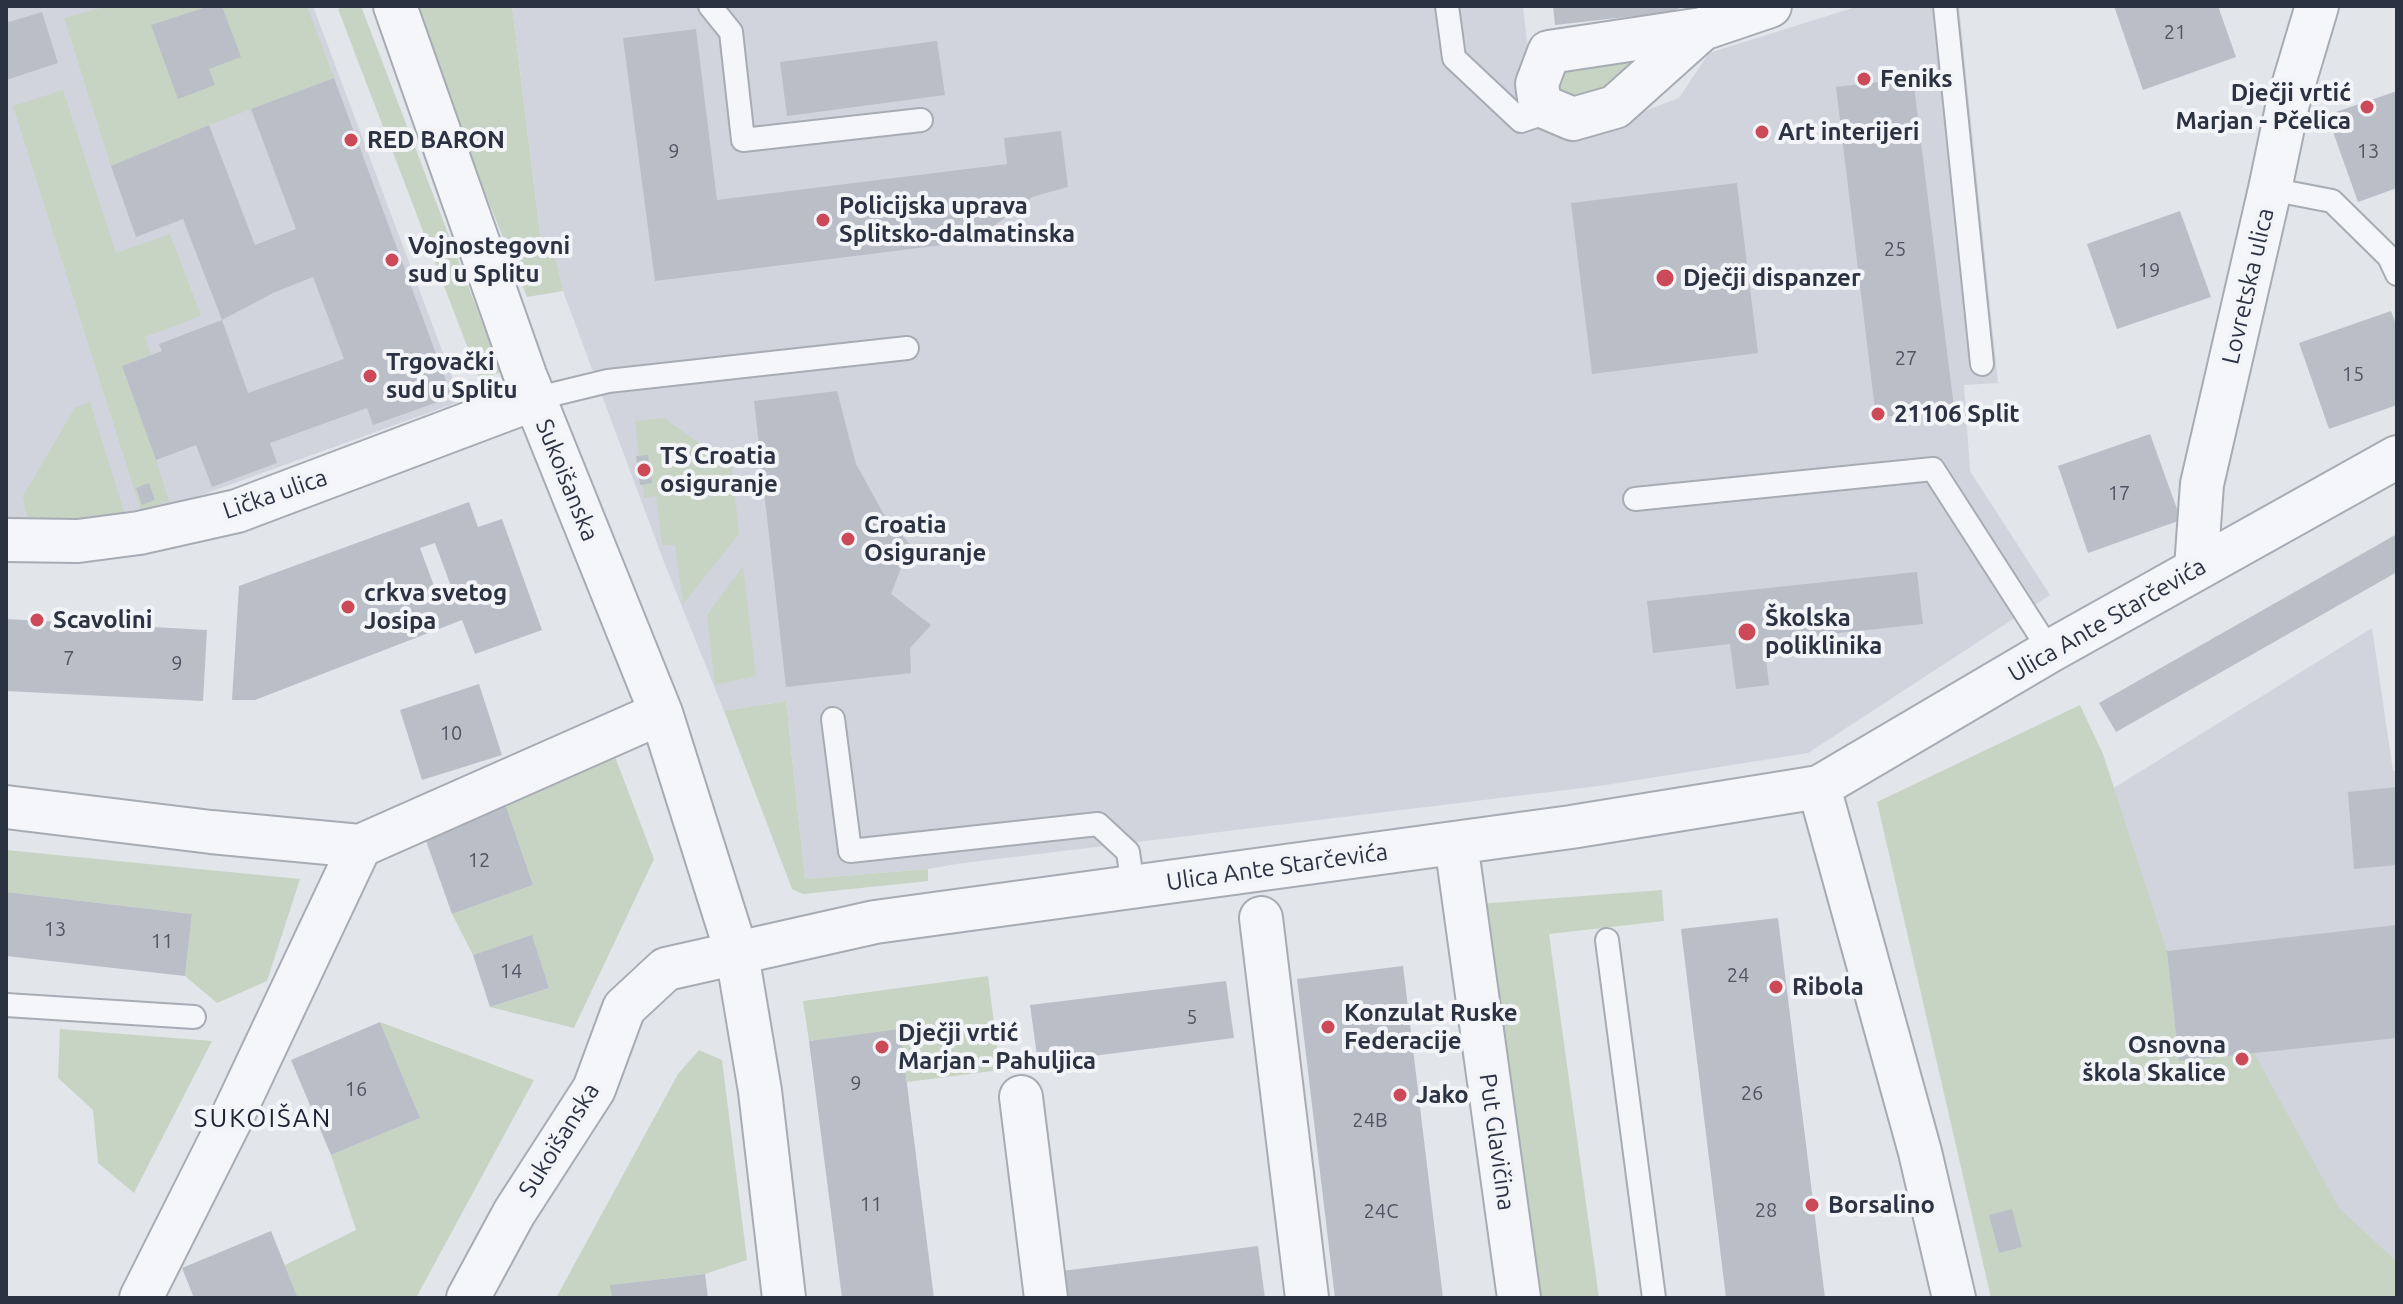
<!DOCTYPE html>
<html>
<head>
<meta charset="utf-8">
<style>
  body { margin:0 }
  #map { position:relative; width:2403px; height:1304px; overflow:hidden; background:#e2e5ea; font-family:Ubuntu,sans-serif }
  canvas { display:block }
  .frame { position:absolute; inset:0; border:8px solid #2b3242; pointer-events:none }
</style>
</head>
<body>
<div id="map">
<canvas width="2403" height="1304"></canvas>
<div class="frame"></div>
</div>
<script>
const g = document.querySelector('canvas').getContext('2d');
g.lineJoin = 'round';
function fill(path, color) {
  g.fillStyle = color;
  g.fill(path, 'evenodd');
}
function stroke(path, color, width, dash) {
  g.strokeStyle = color;
  g.lineWidth = width;
  g.lineCap = dash ? 'butt' : 'round';
  g.setLineDash(dash || []);
  g.stroke(path);
}
function drawText(font, color, halo, rows, align = 'center') {
  g.font = font + ' Ubuntu,sans-serif';
  g.lineWidth = 8;
  g.setLineDash([]);
  g.textBaseline = 'middle';
  g.strokeStyle = halo;
  g.fillStyle = color;
  for (const [text, x, y, turn = 0] of rows) {
    g.save();
    g.translate(x, y);
    g.rotate((+turn || 0) * Math.PI / 180);
    g.textAlign = isNaN(turn) ? turn : align;
    if (halo) g.strokeText(text, 0, 0);
    g.fillText(text, 0, 0);
    g.restore();
  }
}
fill(new Path2D(`
  M6,6h307l148,395 -298,108 -100,18 -57,-4z
  M512,6h1011l5,45 -10,33 20,45 43,6 98,-37 30,-45 150,-47h100l39,377 -34,2 6,86 80,124 -242,158 -209,33 -643,78 -28,5 -123,10 -19,-178 -62,10 -60,-149 -101,-271 -6,-29 -16,-19z
  M2372,628l21,143h4v527h-286l-49,-478z`), '#d1d4dc');
fill(new Path2D(`
  M108,6h199l27,72 -125,47 -98,41 -47,-148z
  M346,6h15l140,366 -21,8 -142,-371z
  M410,6h102l29,237 16,19 6,29 -36,6z
  M1664,47l-58,44 -18,8 -36,-3 5,-33z
  M63,90l53,163 54,-19 31,82 -56,21 6,18 -29,11 34,94 13,41 -28,10 -128,-405z
  M90,402l35,113 -56,9 -38,-3 -6,-10 -2,-15 52,-88z
  M664,418l68,49 7,67 -56,70 -8,-59h-13l-6,-49 -12,2 -9,-77z
  M743,566l13,110 -41,9 -8,-70z
  M786,701l19,178 123,-10v12l-125,13 -11,-5 -68,-178z
  M2080,705l23,49 64,197 12,110 75,-8 85,155 58,54v36h-406l-114,-496z
  M614,754l40,105 -80,169 -84,-21 59,-19 -17,-52 -59,19 -21,-41 81,-29 -27,-79z
  M6,850l294,29 -33,102 -50,22 -32,-27 7,-62 -186,-22z
  M1662,890l2,31 -115,13 50,364h-80l-54,-393z
  M988,976l12,94 -93,12 -8,-52 -90,11 -6,-40z
  M380,1022l154,58 -118,218h-118l-13,-33 71,-35 -25,-75 89,-37z
  M60,1029l152,12 -78,152 -36,-30 -5,-53 -35,-32z
  M699,1050l23,10 25,200 -42,14 -94,11 1,13h-56l122,-224z`), '#c7d4c4');
fill(new Path2D(`
  M210,6h12l19,51 -32,12 6,16 -37,14 -27,-74z
  M1553,6h132l-15,6 -115,13z
  M2114,6h104l18,51 -93,33z
  M42,12l16,51 -52,17v-57z
  M696,29l21,171 290,-36 -3,-26 57,-7 7,56 -36,10 -58,44 -319,40 -32,-243z
  M937,41l8,54 -158,21 -7,-54z
  M334,78l118,319 -79,28 -6,-17 -97,35 7,20 -65,24 -16,-42 -40,15 -34,-94 40,-15 -3,-7 63,-24 -39,-101 -47,18 -25,-71 98,-41 46,120 41,-16 -45,-120zM313,277l31,82 -96,34 -26,-73 51,-27z
  M1913,78l41,330 -78,10 -40,-331z
  M2397,91v97l-39,14 -31,-87z
  M1737,183l21,170 -166,21 -21,-171z
  M2180,211l31,86 -94,32 -30,-85z
  M2391,311l6,16v78l-68,24 -30,-86z
  M837,391l19,73 31,56 23,24 -19,50 40,31 -21,23 1,25 -125,14 -32,-286z
  M2150,434l31,86 -93,33 -30,-87z
  M648,455l4,28 -12,2 -4,-29z
  M149,483l6,17 -13,5 -6,-17z
  M469,502l9,25 24,-8 40,111 -67,24 -13,-34 -207,80h-23l7,-114zM435,543l17,46 -15,5 -17,-46z
  M2397,534v38l-281,160 -17,-29z
  M1917,572l6,52 -159,17 5,44 -33,4 -6,-45 -77,9 -6,-52z
  M6,619l201,11 -4,71 -197,-10z
  M479,684l23,71 -80,25 -22,-70z
  M2397,787v78l-43,4 -6,-77z
  M506,806l27,79 -81,29 -28,-79z
  M6,892l186,22 -7,62 -179,-20z
  M1778,918l47,380h-99l-45,-369z
  M2397,925v113l-218,23 -12,-110z
  M532,935l17,53 -59,19 -17,-52z
  M1403,966l40,332h-108l-38,-319z
  M1226,981l8,57 -196,25 -8,-58z
  M380,1022l40,96 -89,37 -40,-95z
  M900,1029l34,269h-92l-33,-257z
  M2012,1209l10,38 -23,6 -10,-38z
  M271,1231l27,67h-104l-12,-30z
  M1258,1246l7,52h-199l-4,-27z
  M705,1274l3,24h-96l-2,-13z`), '#babec7');
const lane = new Path2D(`
  M710,6l21,26 12,108 178,-20
  M1447,6l7,52 67,63 30,-10
  M1945,6l37,358
  M2270,189l62,12 57,56 8,17
  M534,399l74,-18 299,-33
  M1635,499l298,-30 117,182
  M833,719l17,132 248,-27 30,28 5,35
  M1607,940l47,358
  M6,1005l188,12`);
const street = new Path2D(`
  M395,6l130,369 136,338 76,241 23,137 24,207
  M1702,29l-87,78 -42,12 -33,-14 -3,-21 12,-32 153,-23 68,-23
  M6,540l72,1 61,-8 98,-22 297,-112
  M2196,568l6,-84 68,-295 18,-86 29,-97
  M1819,787l101,365 34,146
  M6,807l205,25 149,14 301,-133
  M1456,843l63,455
  M1261,918l46,380
  M1021,1097l25,201
  M141,1298l92,-183 127,-269
  M468,1298l46,-85 80,-124 30,-81 42,-39 209,-47 696,-95 248,-40 231,-136 347,-194`);
stroke(lane, '#a7acb4', 26);
stroke(street, '#a7acb4', 46);
stroke(lane, '#f5f6f9', 22);
stroke(street, '#f5f6f9', 42);
for (const [x, y, r, color] of [
  [1864,79,8,"#cc4a58"],
  [2367,107,8,"#cc4a58"],
  [1762,132,8,"#cc4a58"],
  [351,140,8,"#cc4a58"],
  [823,220,8,"#cc4a58"],
  [392,260,8,"#cc4a58"],
  [1665,278,10,"#cc4a58"],
  [370,376,8,"#cc4a58"],
  [1878,414,8,"#cc4a58"],
  [644,470,8,"#cc4a58"],
  [848,539,8,"#cc4a58"],
  [348,607,8,"#cc4a58"],
  [37,620,8,"#cc4a58"],
  [1747,632,10,"#cc4a58"],
  [1776,987,8,"#cc4a58"],
  [1328,1027,8,"#cc4a58"],
  [882,1047,8,"#cc4a58"],
  [2242,1059,8,"#cc4a58"],
  [1400,1095,8,"#cc4a58"],
  [1812,1205,8,"#cc4a58"]
]) {
  const dot = new Path2D();
  dot.arc(x, y, r, 0, 2 * Math.PI);
  g.fillStyle = color;
  g.fill(dot);
  stroke(dot, '#f2f4f8', 3);
}
drawText('20px', '#4f5563', null, [
  ["21",2175,32],
  ["9",674,151],
  ["13",2368,151],
  ["25",1895,249],
  ["19",2149,270],
  ["27",1906,358],
  ["15",2353,374],
  ["17",2119,493],
  ["7",69,658],
  ["9",177,663],
  ["10",451,733],
  ["12",479,860],
  ["13",55,929],
  ["11",162,941],
  ["14",511,971],
  ["24",1738,975],
  ["5",1192,1017],
  ["9",856,1083],
  ["16",356,1089],
  ["26",1752,1093],
  ["24B",1370,1120],
  ["11",871,1204],
  ["28",1766,1210],
  ["24C",1381,1211]
]);
drawText('bold 24px', '#2b3242', '#f2f4f8', [
  ["Feniks",1880,79],
  ["Dječji vrtić",2351,93,"right"],
  ["Marjan - Pčelica",2351,121,"right"],
  ["Art interijeri",1778,132],
  ["RED BARON",367,140],
  ["Policijska uprava",839,206],
  ["Splitsko-dalmatinska",839,234],
  ["Vojnostegovni",408,246],
  ["sud u Splitu",408,274],
  ["Dječji dispanzer",1683,278],
  ["Trgovački",386,362],
  ["sud u Splitu",386,390],
  ["21106 Split",1894,414],
  ["TS Croatia",660,456],
  ["osiguranje",660,484],
  ["Croatia",864,525],
  ["Osiguranje",864,553],
  ["crkva svetog",364,593],
  ["Josipa",364,621],
  ["Školska",1765,618],
  ["poliklinika",1765,646],
  ["Scavolini",53,620],
  ["Ribola",1792,987],
  ["Konzulat Ruske",1344,1013],
  ["Federacije",1344,1041],
  ["Dječji vrtić",898,1033],
  ["Marjan - Pahuljica",898,1061],
  ["Osnovna",2226,1045,"right"],
  ["škola Skalice",2226,1073,"right"],
  ["Jako",1416,1095],
  ["Borsalino",1828,1205]
], 'left');
drawText('24px', '#2b3242', '#f2f4f8', [
  ["Lovretska ulica",2248,286,-77],
  ["Sukoišanska",567,480,68],
  ["Lička ulica",275,494,-19],
  ["Ulica Ante Starčevića",2107,620,-30],
  ["Ulica Ante Starčevića",1277,867,-8],
  ["Sukoišanska",559,1140,-58],
  ["Put Glavičina",1497,1142,82]
]);
g.letterSpacing = '2px';
drawText('26px', '#1d2333', '#f2f4f8', [
  ["SUKOIŠAN",263,1118]
]);
g.letterSpacing = '0px';
</script>
</body>
</html>
